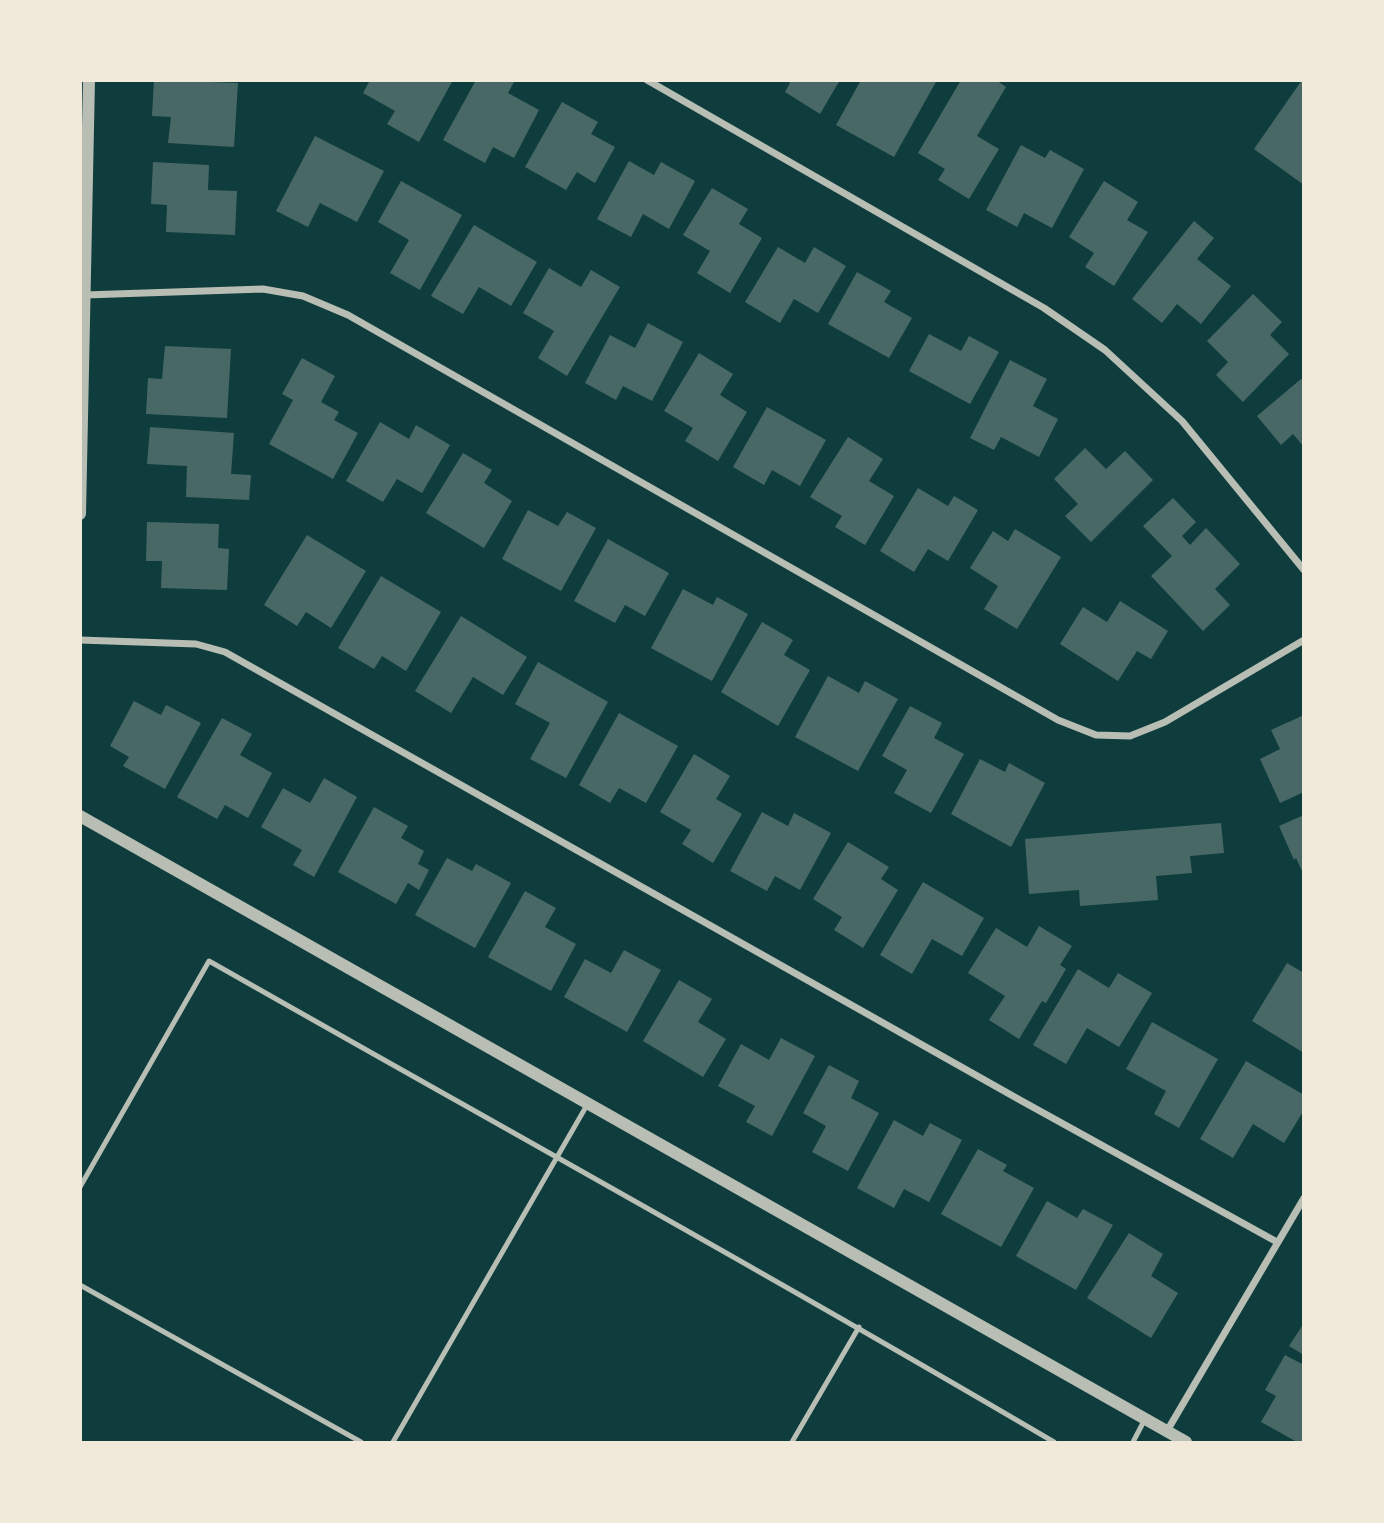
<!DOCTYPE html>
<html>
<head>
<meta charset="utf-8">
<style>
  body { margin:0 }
  #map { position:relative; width:1384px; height:1523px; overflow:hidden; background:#0f3d3e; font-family:Quicksand,sans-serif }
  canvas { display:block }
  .frame { position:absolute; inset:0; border:82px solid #f1e9da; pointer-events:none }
</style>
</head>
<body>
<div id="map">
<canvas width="1384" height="1523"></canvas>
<div class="frame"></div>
</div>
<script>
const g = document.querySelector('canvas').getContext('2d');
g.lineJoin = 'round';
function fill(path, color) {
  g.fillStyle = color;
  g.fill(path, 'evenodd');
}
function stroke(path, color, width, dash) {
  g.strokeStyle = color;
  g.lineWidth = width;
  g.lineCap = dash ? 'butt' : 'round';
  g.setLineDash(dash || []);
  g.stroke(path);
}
fill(new Path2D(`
  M154,80l84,3 -4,64 -66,-4 3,-26 -19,-1z
  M370,80h83l-34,62 -32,-18 8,-13 -32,-18z
  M476,80h39l-7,13 31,17 -25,48 -21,-11 -8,16 -42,-23z
  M786,80h54l-20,34 -35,-22 5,-9z
  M861,80h76l-43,77 -58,-32z
  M961,80h35l10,7 -29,49 22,13 -30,50 -31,-19 7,-11 -27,-16z
  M1302,80h2v105l-50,-36z
  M562,102l36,20 -7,12 24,13 -20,36 -18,-11 -11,18 -41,-23z
  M315,136l69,35 -27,51 -37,-19 -12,24 -32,-16z
  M1021,145l24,13 5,-8 34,19 -32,59 -28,-15 -7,14 -31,-17z
  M629,161l25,14 7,-13 34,19 -26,48 -26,-15 -12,23 -34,-18z
  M153,162l56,3 -1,25 29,1 -2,44 -69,-3 1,-27 -16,-1z
  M401,181l61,34 -42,75 -30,-17 19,-33 -31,-18z
  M1104,181l34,21 -11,18 21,12 -34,54 -29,-19 9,-14 -25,-16z
  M712,188l36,21 -9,15 23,14 -32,55 -33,-20 13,-22 -27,-16z
  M1194,221l20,17 -17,21 34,27 -30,38 -24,-20 -15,19 -30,-24z
  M474,225l63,37 -26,44 -32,-19 -16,27 -32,-18z
  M778,247l27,16 9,-16 32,19 -28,47 -24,-14 -14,24 -35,-21z
  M549,268l32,19 10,-17 29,17 -53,89 -29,-18 16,-27 -31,-18z
  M857,272l34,19 -7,11 28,16 -23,40 -61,-34z
  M1253,294l29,28 -12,13 19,19 -46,48 -27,-27 12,-13 -21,-21z
  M648,323l35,19 -31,59 -29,-15 -7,14 -31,-17 25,-48 25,13z
  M929,334l32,17 8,-15 30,16 -29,52 -61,-33z
  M165,346l66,3 -4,69 -81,-4 2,-36 14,1z
  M699,353l34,21 -13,21 27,17 -29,49 -33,-20 8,-13 -29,-17z
  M302,358l33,18 -14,26 18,10 -5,8 24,13 -25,46 -64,-35 24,-44 -11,-6z
  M1010,360l37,19 -14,27 25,13 -19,38 -38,-20 -7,13 -24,-12z
  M1301,379l3,2v66l-11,-13 -12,11 -24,-29z
  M767,407l59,33 -26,46 -28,-16 -8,15 -31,-18z
  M380,422l29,17 7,-14 34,20 -28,48 -25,-14 -14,23 -37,-21z
  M150,427l84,6 -3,41 20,1 -2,25 -63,-3 1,-31 -40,-2z
  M848,437l35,22 -14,22 25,15 -29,49 -30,-18 7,-11 -32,-19z
  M1085,448l21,21 19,-18 28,29 -62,62 -26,-26 13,-12 -24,-25z
  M463,453l29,17 -8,13 28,18 -28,47 -58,-35z
  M918,488l30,18 6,-10 24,14 -30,51 -20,-12 -14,23 -34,-21z
  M1173,498l23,24 -14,14 8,9 16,-17 34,36 -25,25 15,16 -27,26 -52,-55 21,-20 -29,-30z
  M528,510l30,16 9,-14 29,16 -35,63 -59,-32z
  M147,522l72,2 -1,24 11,1 -2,41 -66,-2 1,-27h-16z
  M1015,529l46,28 -44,72 -33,-20 14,-23 -28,-18 23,-37 15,10z
  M307,535l59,36 -35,57 -25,-16 -9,14 -33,-21z
  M608,539l61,34 -24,43 -20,-11 -10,18 -41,-22z
  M381,576l60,36 -35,59 -24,-15 -8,13 -36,-21z
  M683,589l30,16 4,-8 31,17 -36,67 -61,-33z
  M1120,601l48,30 -17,28 -14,-8 -19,30 -58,-37 23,-37 24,15z
  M461,616l66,41 -24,38 -30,-18 -22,36 -36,-22z
  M762,622l31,18 -9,15 26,15 -32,56 -57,-34z
  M538,662l70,40 -42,76 -36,-19 20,-36 -35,-19z
  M828,676l31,17 6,-12 33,18 -40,72 -63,-34z
  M134,701l27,14 5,-10 35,18 -36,66 -42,-23 6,-9 -19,-11z
  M910,706l32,17 -8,15 30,16 -33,59 -37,-20 13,-23 -25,-14z
  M619,713l59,33 -32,57 -27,-15 -9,15 -31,-18z
  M1304,715v77l-24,11 -20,-44 20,-10 -9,-19z
  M222,718l30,16 -12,21 32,18 -24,45 -23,-13 -8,14 -40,-22z
  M694,754l36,22 -14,23 26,15 -29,49 -31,-19 9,-14 -31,-18z
  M980,759l25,13 4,-9 36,20 -34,64 -60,-33z
  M324,778l33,19 -43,80 -21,-12 9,-15 -41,-23 22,-39 27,15z
  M374,807l34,19 -7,12 23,13 -6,13 11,6 -10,20 -11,-7 -12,21 -58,-32z
  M762,812l26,14 6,-13 37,20 -31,57 -25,-14 -8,15 -37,-20z
  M1304,815v60l-8,-17 -2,2 -15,-34z
  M1221,823l3,30 -34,3 2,17 -36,3 2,24 -78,6 -1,-16 -50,4 -4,-55z
  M848,842l41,25 -8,12 17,11 -35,58 -29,-18 8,-13 -29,-18z
  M447,858l25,13 4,-7 35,19 -36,65 -60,-33z
  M923,882l61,36 -22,38 -30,-17 -20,35 -32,-19z
  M525,891l31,17 -11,19 31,17 -25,47 -63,-34z
  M1039,926l33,20 -12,19 6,4 -20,34 -4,-2 -23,38 -30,-19 16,-24 -37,-23 28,-45 31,19z
  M624,950l37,20 -34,62 -63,-35 21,-38 26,14z
  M1287,963l17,10v80l-52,-32z
  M1078,969l31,19 9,-15 34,20 -33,54 -32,-19 -21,36 -33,-19z
  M679,980l33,19 -14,23 28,17 -23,38 -60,-36z
  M1152,1022l66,37 -39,69 -25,-14 12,-23 -40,-22z
  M781,1038l34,18 -43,80 -26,-14 9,-16 -37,-20 23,-42 28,16z
  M1246,1061l58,34v15l-20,33 -31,-19 -20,34 -33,-19z
  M829,1065l30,16 -8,17 28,15 -31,58 -36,-19 14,-26 -23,-13z
  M894,1120l29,16 7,-13 32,17 -33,62 -25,-13 -10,19 -37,-20z
  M978,1149l29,16 -4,6 31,17 -33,59 -60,-33z
  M1047,1201l30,17 6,-9 30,16 -37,65 -60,-34z
  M1129,1233l34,21 -12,22 27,17 -27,45 -64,-40z
  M1304,1323v32l-15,-9z
  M1285,1355l19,10v77h-7l-36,-20 15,-26 -11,-6z`), '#486865');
stroke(new Path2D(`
  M80,1187l129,-226c282,160 566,317 845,481
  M80,1285l281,157
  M393,1442l194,-337
  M792,1442l67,-115
  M1133,1442l11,-21`), '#b8beb3', 5);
stroke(new Path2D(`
  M647,80l397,228 61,42 77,71 122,149
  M85,295l178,-6 40,7 45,19 710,405 38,15 34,1 35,-14 139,-82
  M80,640l116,4 29,8 795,448 257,142
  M1167,1431l137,-233`), '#b8beb3', 7);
stroke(new Path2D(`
  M80,514l9,-434
  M80,816l1106,626`), '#b8beb3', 12);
</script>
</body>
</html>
